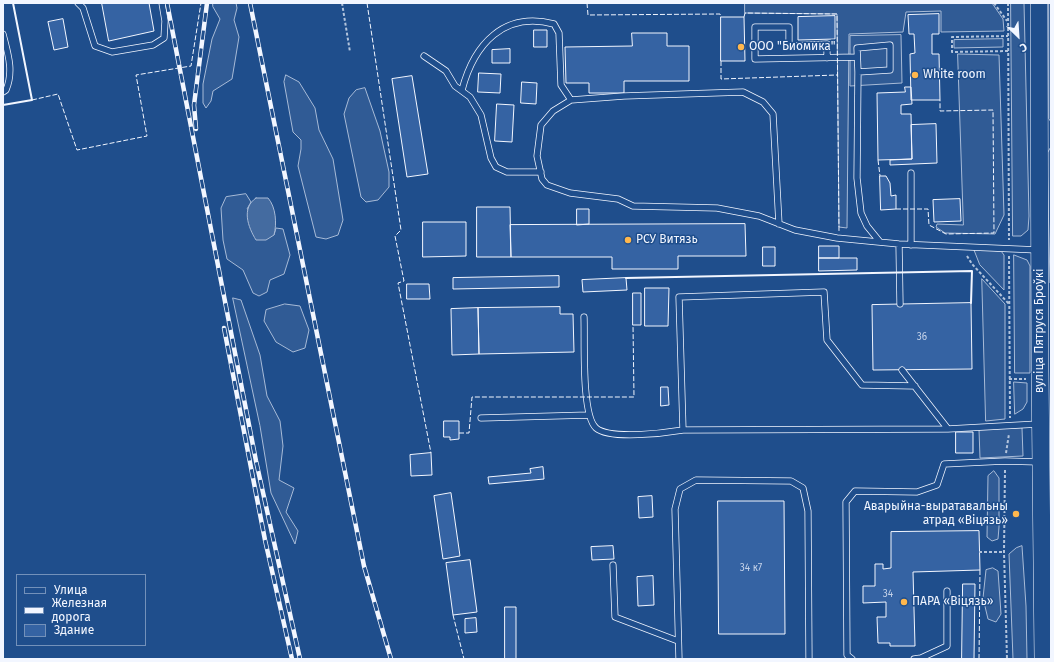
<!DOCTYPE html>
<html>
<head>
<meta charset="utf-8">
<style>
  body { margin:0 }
  #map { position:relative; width:1054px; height:662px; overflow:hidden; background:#1f4e8c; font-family:"Fira Sans",sans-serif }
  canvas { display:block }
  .frame { position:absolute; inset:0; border:4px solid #f2f6ff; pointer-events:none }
  .legend { position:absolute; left:16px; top:574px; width:130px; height:72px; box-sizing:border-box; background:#1f4e8c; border:1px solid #7391ba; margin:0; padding:5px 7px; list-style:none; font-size:12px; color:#f2f6ff }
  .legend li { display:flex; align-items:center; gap:8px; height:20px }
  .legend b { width:20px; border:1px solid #7391ba }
  .north { position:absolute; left:998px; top:16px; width:40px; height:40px; -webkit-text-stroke:3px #1f4e8c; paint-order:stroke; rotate:155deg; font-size:11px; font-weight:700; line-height:16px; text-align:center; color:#f2f6ff }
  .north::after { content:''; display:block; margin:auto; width:14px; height:18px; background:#f2f6ff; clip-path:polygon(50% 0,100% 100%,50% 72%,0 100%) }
</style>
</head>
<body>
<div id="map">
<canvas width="1054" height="662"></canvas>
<div class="frame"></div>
<ul class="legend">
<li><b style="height:5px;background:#1f4e8c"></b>Улица</li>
<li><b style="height:5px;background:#f2f6ff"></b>Железная дорога</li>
<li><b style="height:11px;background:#3563a3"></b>Здание</li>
</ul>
<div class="north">С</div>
</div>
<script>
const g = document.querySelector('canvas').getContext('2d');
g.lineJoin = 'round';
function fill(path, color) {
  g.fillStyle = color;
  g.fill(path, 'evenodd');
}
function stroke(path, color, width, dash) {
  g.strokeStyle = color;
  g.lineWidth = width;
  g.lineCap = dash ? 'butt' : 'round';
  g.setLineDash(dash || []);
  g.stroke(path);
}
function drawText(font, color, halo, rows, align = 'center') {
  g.font = font + ' "Fira Sans",sans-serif';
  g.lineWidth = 3;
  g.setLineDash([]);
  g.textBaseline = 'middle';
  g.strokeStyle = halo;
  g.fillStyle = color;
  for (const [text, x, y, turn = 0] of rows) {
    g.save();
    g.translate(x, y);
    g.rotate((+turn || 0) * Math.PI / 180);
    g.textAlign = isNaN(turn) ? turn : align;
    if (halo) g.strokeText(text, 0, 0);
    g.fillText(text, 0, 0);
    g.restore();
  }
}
const built = new Path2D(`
  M213,3h23l1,5 -3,12 5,17 -7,42 -19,12 -2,10 -5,7 -3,-5v-19l9,-45 8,-20 -7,-12z
  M745,3h247l11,16 1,12 -63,1v-21l-35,1 -3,20 -54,2 -2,194 -8,-1 -2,-213 -92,-1z
  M1011,3h13l5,213 -1,14 -7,6h-8z
  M1049,3h2v119l-2,-3z
  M901,35l1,48 -52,3v-50z
  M1003,39v8l-49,1v-8z
  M958,54l41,1 5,160 -9,19 -50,-1 -9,-6 1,-3 26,1z
  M286,75l13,7 16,26 4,22 14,29 10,61 -5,15 -12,4 -10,-2 -18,-71 3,-17v-9l-8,-8 -9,-50z
  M365,88l15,43 9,41v15l-11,13 -12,2 -5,-5 -17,-83 5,-16 7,-8z
  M1051,147v136h-1l-3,-129z
  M246,194l5,8 -4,7 27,26 2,-7 7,1 7,26 -6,19 -14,6 -3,12 -8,4 -6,-3 -10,-23 -16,-11 -4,-19 -2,-32 5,-11z
  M974,249l27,2 3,4v35l-24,-25z
  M1014,255l13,5 3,6v107h-15z
  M982,279l23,25v115l-19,2z
  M233,298l8,2 19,55 7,41 13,25 3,25 -4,34 15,8 -8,24 12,19 -3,13 -24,-51 -11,-67z
  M285,304l15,2 9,24 -4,18 -12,4 -17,-10 -12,-21 2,-11z
  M1014,382l13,1v19l-4,7 -8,5z
  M1022,428l1,28 -43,2 -1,-28z
  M994,471l5,7v49l-1,12 -6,2 -5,-4 1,-61z
  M1022,546l4,60 1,53h-14l-4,-105 7,-6z
  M993,568l5,3 3,43 -5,8 -8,-3 -5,-21 3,-28z`);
fill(built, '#305b95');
stroke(built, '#a8bbd7', 1);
const water = new Path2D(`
  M256,198h12c8,9 9,26 6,37l-8,5h-10c-8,-13 -15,-32 0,-42z`);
fill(water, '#446ba0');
stroke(water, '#a8bbd7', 1);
const building = new Path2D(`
  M102,3h47l5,28 -45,10z
  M939,14v20h-7v20h7l1,46h-29l-1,-46 5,-1 -1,-19h-5l-1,-19z
  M835,16v23l-37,1v-23z
  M721,17h23l1,44h-24z
  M63,19l5,28 -14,3 -6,-28z
  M534,30h13v17h-13z
  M632,33h35v13h22v35h-65v12h-35v-10h-23l-1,-36 67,-1z
  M510,49v14h-18v-13z
  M479,73l22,1 -1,19 -22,-1z
  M412,76l16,98 -21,3 -15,-98z
  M522,82l15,1 -1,21 -15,-1z
  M905,87h6l1,17 -11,1v9h10l1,45 -34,1 -1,-67 28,-1z
  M497,104l17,1 -2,37 -17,-1z
  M936,124l1,39 -47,2v-5l22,-1 -1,-34z
  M880,176h6l4,7 1,13 5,-1v14l-15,1z
  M960,199l1,22 -27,1 -1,-22z
  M477,207h33l1,50h-34z
  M577,209h12v15l-12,1z
  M423,222h43v34l-43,1z
  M745,224l1,32h-68v13h-66v-12h-101l-1,-32z
  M819,246h20v12h-20z
  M763,247h12v19h-12z
  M819,258h38v12l-38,1z
  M559,276v11l-106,2v-11z
  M626,278l1,12 -44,2 -1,-12z
  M407,284h22l1,15h-23z
  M645,288h24l-1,38h-23z
  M633,293h8v32h-8z
  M971,303l1,66 -99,1 -1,-65z
  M560,307v7h13l1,38 -95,2 -1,-46z
  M478,308l1,46 -27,1 -1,-46z
  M661,387h7l1,18 -8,1z
  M444,421h15v18l-9,1v-3h-6z
  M956,432h17v21h-17z
  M431,453l1,22 -21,1 -1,-21z
  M543,467l1,12 -55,5 -1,-7 43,-4 -1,-4z
  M451,493l9,63 -17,3 -9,-63z
  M652,496l1,21 -14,1 -1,-21z
  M718,501h66l1,133h-66z
  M979,531l1,39 -67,2 2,74h-25v-3h-12l-1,-26h9v-15l-23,1v-17h12v-22h8v5l8,-1v-36z
  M613,546l1,13 -22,1 -1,-13z
  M470,560l7,52 -24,3 -7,-52z
  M653,576l1,29 -16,1 -1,-29z
  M963,584h12l-1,75h-12z
  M505,607h11v52h-11z
  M476,618l1,14 -12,1v-14z`);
fill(building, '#3563a3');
stroke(building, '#f2f6ff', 1);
const lane = new Path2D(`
  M78,3l5,5 12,38 17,6 41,-7 11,-7 1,-17 -3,-18
  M3,34c5,20 11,37 3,56l-3,2
  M424,56l22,15 9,15 15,11 11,18 10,43 5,9 11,5h34
  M827,58v-14l-38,2v-19h-34v32l102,-2
  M858,72l-1,-24 33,-3v25l-32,2 -1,106 4,35 6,13 13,16
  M462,90c12,-46 42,-79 92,-66l5,9 2,52 10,15
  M911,173v72
  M779,224l-6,-110 -10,-12 -20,-10 -119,4 -53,4 -18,11 -12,14 -4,31 5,23 5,6 23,8 48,6 15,7 84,2 42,8 36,14 42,8 62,6 139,6
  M899,244l1,60
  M584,317c1,21 -3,98 12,111 14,12 69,5 87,2
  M902,370l46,59 90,-5
  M915,386l-53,-1 -35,-45 -3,-48 -145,5 4,133 265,-1
  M481,418l108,-3
  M613,565l2,52 63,24
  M679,659l-4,-150 5,-20 16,-9 95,1 12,7 5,23 1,148
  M852,659l-5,-4 -1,-153 9,-11 62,1 20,-7 7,-21 61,-3 34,1
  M914,659l7,-1 26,-12v-55`);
const primary = new Path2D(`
  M1039,3l1,367 3,289`);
stroke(lane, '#f2f6ff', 7);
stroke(primary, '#f2f6ff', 18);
stroke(new Path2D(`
  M342,3l8,49
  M994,3l13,18
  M1008,3l1,237
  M1008,51l-56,1v-15l56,-1
  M967,256l5,8 37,40
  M1009,256l1,162
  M1009,379h17
  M1006,453l3,-19
  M1005,470l-1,82 3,107
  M979,552h25`), '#b3c4dc', 2, [3, 2]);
stroke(lane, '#1f4e8c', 5.5);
stroke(primary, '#1f4e8c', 17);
const rail = new Path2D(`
  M167,3l89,458 44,198
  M250,3l114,563 27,93
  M196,129l-2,-24 13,-102
  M224,328l41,212 27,119`);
stroke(rail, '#f2f6ff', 4.5);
stroke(rail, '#1f4e8c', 3, [9]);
stroke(new Path2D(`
  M367,3l34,227 -6,6 9,45 -6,2 33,170
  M587,3l1,12 132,-1 1,3
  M744,17l1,-4 92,1 2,217
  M721,61v18l116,-4
  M32,100l26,-6 19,56 70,-14 -11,-61 55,-9 10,-63
  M878,160l2,16
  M896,209h32l1,16 17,9 48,-1 -1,-123 -53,1v-11
  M1051,283v57
  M459,433h10l3,-36h162l-1,-72
  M453,615l11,44
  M979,659l1,-89`), '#f2f6ff', 1, [5, 2]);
stroke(new Path2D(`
  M3,105l29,-5 -19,-97
  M626,278l346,-7 -1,32`), '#f2f6ff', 2);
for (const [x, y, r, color] of [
  [741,47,4,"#ffb74d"],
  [915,75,4,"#ffb74d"],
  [628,240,4,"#ffb74d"],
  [1016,514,4,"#ffb74d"],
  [904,602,4,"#ffb74d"]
]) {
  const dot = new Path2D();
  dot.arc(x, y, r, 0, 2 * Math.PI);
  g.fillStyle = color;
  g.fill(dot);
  stroke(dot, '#1f4e8c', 1.5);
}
drawText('10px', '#c3d1e8', null, [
  ["36",922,337],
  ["34 к7",751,568],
  ["34",888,594]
]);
drawText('12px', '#f2f6ff', '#1f4e8c', [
  ["ООО \"Биомика\"",749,47],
  ["White room",923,75],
  ["РСУ Витязь",636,240],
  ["Аварыйна-выратавальны",1008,507,"right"],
  ["атрад «Віцязь»",1008,521,"right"],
  ["ПАРА «Віцязь»",912,602]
], 'left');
drawText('12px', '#f2f6ff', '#1f4e8c', [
  ["вуліца Пятруся Броўкі",1040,331,-90]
]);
</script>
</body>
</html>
